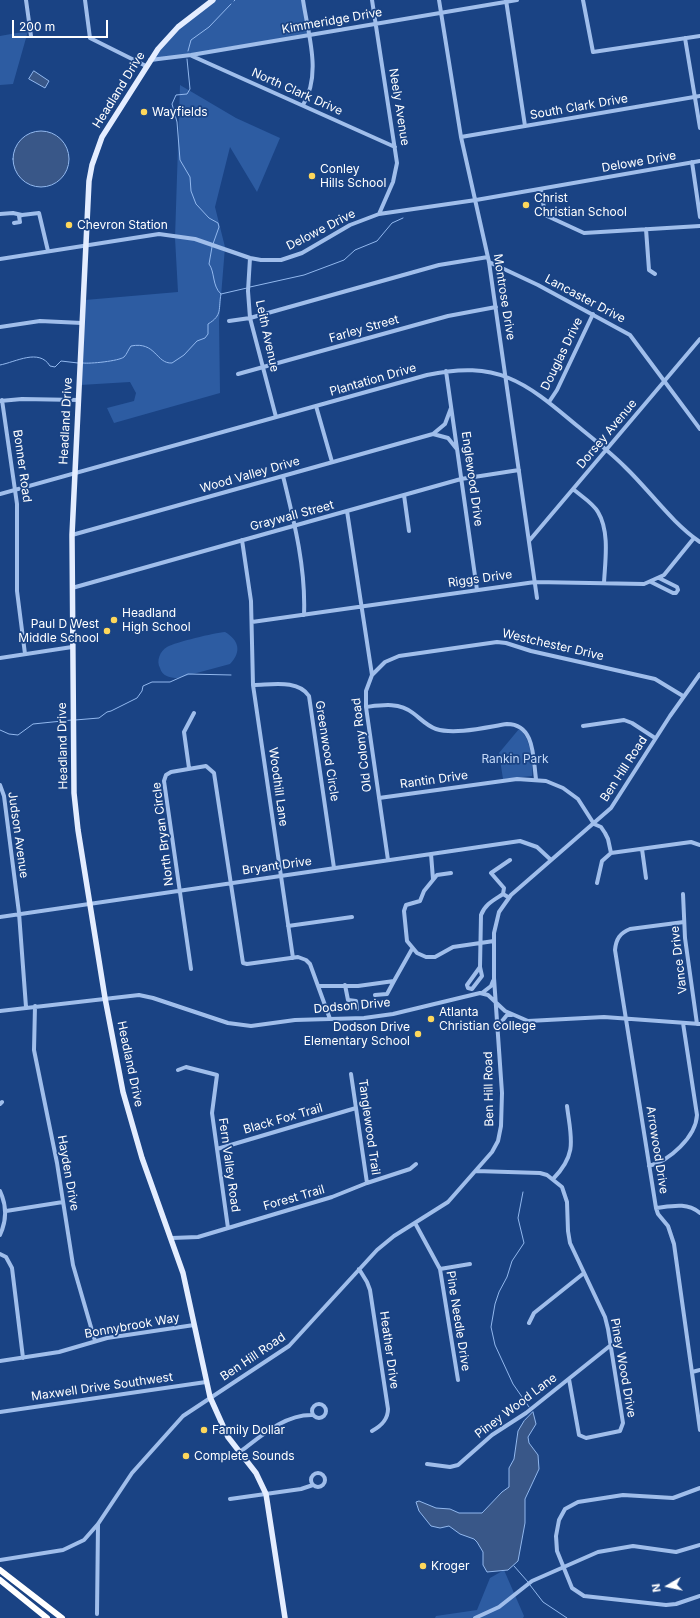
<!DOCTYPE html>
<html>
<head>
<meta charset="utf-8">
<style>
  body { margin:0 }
  #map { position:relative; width:700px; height:1618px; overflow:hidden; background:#1a4384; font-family:Inter,sans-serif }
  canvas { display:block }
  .north { position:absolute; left:648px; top:1566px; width:40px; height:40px; -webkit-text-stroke:3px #1a4384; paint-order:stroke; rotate:261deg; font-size:11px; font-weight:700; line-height:16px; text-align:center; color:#fff }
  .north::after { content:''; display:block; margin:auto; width:14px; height:18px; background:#fff; clip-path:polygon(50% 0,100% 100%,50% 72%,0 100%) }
  .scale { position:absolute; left:12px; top:20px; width:96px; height:18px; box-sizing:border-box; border:2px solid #fff; border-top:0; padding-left:5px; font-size:12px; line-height:14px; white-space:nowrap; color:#fff; -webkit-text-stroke:3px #1a4384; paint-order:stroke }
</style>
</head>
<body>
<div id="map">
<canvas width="700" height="1618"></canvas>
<div class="north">N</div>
<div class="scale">200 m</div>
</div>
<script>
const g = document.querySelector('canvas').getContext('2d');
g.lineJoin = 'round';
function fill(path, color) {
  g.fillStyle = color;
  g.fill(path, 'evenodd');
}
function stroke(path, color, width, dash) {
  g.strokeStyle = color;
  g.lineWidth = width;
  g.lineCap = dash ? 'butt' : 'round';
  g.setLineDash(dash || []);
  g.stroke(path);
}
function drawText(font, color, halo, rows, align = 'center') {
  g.font = font + ' Inter,sans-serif';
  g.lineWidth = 3.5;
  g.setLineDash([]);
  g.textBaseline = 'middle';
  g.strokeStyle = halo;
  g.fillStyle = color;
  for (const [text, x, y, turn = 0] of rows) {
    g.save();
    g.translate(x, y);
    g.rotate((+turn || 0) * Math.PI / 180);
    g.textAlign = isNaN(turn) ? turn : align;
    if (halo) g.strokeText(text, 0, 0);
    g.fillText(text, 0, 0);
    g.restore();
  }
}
fill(new Path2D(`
  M210,0h94l5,35 -80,12 -81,16 21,-29z
  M28,31l-15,53 -13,1v-49z
  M180,85l56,33 44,20 -23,54 -27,-45 -15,60 10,40 -6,74 1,72 -106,30 -7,-15 27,-7 2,-8 -6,-11 -50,3 5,-85 93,-8 -3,-54z
  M225,632c14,8 17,20 5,32l-52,14c-8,0 -16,-2 -18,-10 -4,-7 0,-17 7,-21 9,-5 47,-14 58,-15z
  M519,729c11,7 15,35 13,47l-29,3 -4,-26z
  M504,1570l20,46 -1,2h-88l1,-2 41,-6 13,-32z`), '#2d5ca2');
const water = new Path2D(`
  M34,71l15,10 -4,7 -16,-9z
  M13 159a28 28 0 1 1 56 0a28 28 0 1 1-56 0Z
  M533,1412l3,12 -8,13 1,6 9,12 1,14 -14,30v24l-7,38 -10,9 -21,2 -4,-7v-13l-6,-10 -3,-3 -14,-5 -11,-8 -9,2 -9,-2 -12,-15 -3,-9 3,-1 17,7 14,1 9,4h23l20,-21 7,-5v-19l5,-9 4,-28 6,-10z`);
fill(water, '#395788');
stroke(water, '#92b8ee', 1);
stroke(new Path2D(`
  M234,1l1,-1
  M188,51l3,-11 18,-13 22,-23
  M187,59l3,30 -3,5 -11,1 -4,9 5,18 3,38 10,17 1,14 5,13 13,14 9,5 1,4 -6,17
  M250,287l54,-12 40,-15 11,-10 22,-9 15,-18 11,-5
  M221,294l26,-6
  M83,363c7,1 36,-2 41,-6 3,-3 4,-7 7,-11 25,-5 25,18 41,17l12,-8 13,-14 8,-3 3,-4v-10c15,-9 10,-15 13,-30 -9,-8 -6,-22 -12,-30l3,-17
  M0,365c16,-3 39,-17 50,1l5,1 6,-6 17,2
  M75,720l24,-2 8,-6 4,-1 26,-13 5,-7 1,-5 9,-4h18l18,-8 43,1
  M0,730l9,4 9,1 15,-11 39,-4
  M523,1192l-5,26 6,25 -12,18 -5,16 -8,15 -4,12 -4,23 4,18 18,39 16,23
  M514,1566l14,16
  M530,1585l13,17 24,16`), '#92b8ee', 1);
stroke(new Path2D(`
  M26,0l5,36
  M85,0l5,38 56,28
  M372,0l25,163 -4,19 -14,32
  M439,0l22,137 28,125 48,336
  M506,0l19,126
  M583,0l10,52 107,-16
  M685,38l15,90
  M192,56l203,91
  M150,60l41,-5 326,-55
  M303,105c19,-31 5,-71 0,-105
  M461,137l239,-41
  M692,162l8,55
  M541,189l4,26 39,18 116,-7
  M0,214l13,-1 9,2 17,-2 9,38
  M14,223l6,-1 -1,-6 3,-1
  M646,229l3,41 6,4
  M250,258l-2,33 2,27 26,99
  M0,259l159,-25 36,5 55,19 11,2h20l21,-7 48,-28 29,-11 97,-14 224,-39
  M489,262l49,23 92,50 70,94
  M229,321l21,-3 189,-53 49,-8
  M0,327l40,-6 42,2
  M446,371l31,219
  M238,374l210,-58 48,-9
  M2,400l15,104v87l8,63
  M0,401l22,-2 56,1
  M549,402l8,-12 36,-76
  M316,406l16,56
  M433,434l15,4 8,10
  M283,476c11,45 23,92 21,139
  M573,489c8,7 20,14 25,23 12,20 7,50 6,71
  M0,494l427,-119c70,-15 97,6 148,49 17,14 35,28 50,43 26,25 46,55 75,75
  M404,495l5,36
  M347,511l25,164 -6,16v16l22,153
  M72,535l361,-101 12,-10 6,-16
  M242,540l9,61 2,84 40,273
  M529,541l171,-202
  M651,582l22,11h3l2,-3 -1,-3 -18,-9
  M72,588l389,-109 58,-9
  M252,622l283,-40 109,2 20,-9 30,-37
  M0,658l72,-11
  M372,675l13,-13 14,-6 98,-14 9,1 25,8 124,28 28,17
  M253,685c18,0 45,-6 56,11l25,172
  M366,707c16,-2 33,-5 47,6 8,6 14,13 23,16 19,6 51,-2 71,-5 28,0 26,34 29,55
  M583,726l41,-6 8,3 23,15
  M189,768l-5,-36 10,-19
  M0,785l4,11 15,117 7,94
  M379,798l138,-19 29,2 17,7 15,11 16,25 7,3 4,6 3,6 3,14
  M642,849l4,29
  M431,854l2,25
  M451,873l-14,2 -13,16 -4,10 -14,4 -2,6 3,30 10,12 9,4h9l18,-10 41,-6
  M597,883l5,-22 9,-8 80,-11 9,3
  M503,894l1,-6 -13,-15 19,-13
  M683,894l2,44 12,86
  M0,917l520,-76 17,6 14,13
  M684,922l-54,7c-10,4 -14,10 -15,21l41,258 2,6 10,12 6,18 26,186
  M288,926l64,-9
  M480,967l-13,18 1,3 4,1 10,-13 -2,-9 1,-52c4,-11 13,-15 22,-21l5,3
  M191,969l-27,-188 2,-6 5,-3 35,-6 8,7 29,190 4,1 51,-7 8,3 4,4 20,55
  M345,985l3,15 8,1 1,8
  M318,986h40l36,-5 18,-32
  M482,993l9,-7 2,-5
  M375,995l12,-1 7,-13
  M35,1006l-1,44 23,113 16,102 22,76
  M0,1011l139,-16 14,3 75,25 23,3 44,-6 69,-2 29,-4 87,-21 8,2 17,16 23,10 76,-4 96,7
  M498,1026l9,-11h5
  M178,1070l8,-3 31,8 -5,38 16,115
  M351,1074l16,109
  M0,1104l2,-2
  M217,1149l139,-41
  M649,1166c20,-5 47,-29 48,-51l-14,-92
  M476,1171l64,2 7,2 15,12 5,15 1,29 2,12 35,74 3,12 15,94 -3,8 -34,7 -7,-3 -10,-56
  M553,1179c25,-25 18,-41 14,-73
  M0,1191c7,15 7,29 0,44
  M656,1208c16,-2 31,-6 44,5
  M6,1211l57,-9
  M415,1223l25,46 18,111
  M172,1238l26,-1 134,-40 35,-14 43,-14 6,-5
  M0,1254l6,3 6,11 11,90
  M359,1269l8,13 3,8 18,119c0,11 -7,17 -16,22
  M440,1269l30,-5
  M529,1323l5,-10 50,-40
  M0,1361l59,-9 48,-14 87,-13
  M692,1372l8,-2
  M312 1411a7 7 0 1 1 14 0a7 7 0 1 1-14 0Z
  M0,1412l206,-30
  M240,1452c21,-16 45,-38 73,-37
  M427,1464l23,3 8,-2 34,-30 34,-22 85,-68
  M311 1480a7 7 0 1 1 14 0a7 7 0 1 1-14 0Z
  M700,1488l-27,10 -50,-3 -45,7 -13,7 -6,11 -3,16 1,15 15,37 12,8 82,9 10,-1 24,-8
  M230,1499l71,-10 12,-4
  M0,1560l63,-10 21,-10 14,-16 34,-51 51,-57 106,-70 88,-96 17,-14 54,-34 44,-50 6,-11 3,-15 1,-33 -8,-115v-45l5,-21 12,-17 100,-87 59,-92 30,-42
  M97,1614l1,-90
  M475,1618l24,-11 33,-26 66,-29 35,-6 43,6 24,-7`), '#a0beeb', 4);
stroke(new Path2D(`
  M213,0l-35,27 -20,22 -56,88 -10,28 -3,16 -17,354 2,258 4,37 27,168 18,94 19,66 41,115 27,124 18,40 28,36 10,21 19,124`), '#e4edff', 5.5);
stroke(new Path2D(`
  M0,1570l62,48
  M0,1580l47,38`), '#fff', 6);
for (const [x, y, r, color] of [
  [144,112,4,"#fed75b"],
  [312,176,4,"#fed75b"],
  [526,205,4,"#fed75b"],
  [69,225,4,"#fed75b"],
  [114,620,4,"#fed75b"],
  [107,631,4,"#fed75b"],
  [431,1019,4,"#fed75b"],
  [418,1034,4,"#fed75b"],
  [204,1430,4,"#fed75b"],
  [186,1456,4,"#fed75b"],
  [423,1566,4,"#fed75b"]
]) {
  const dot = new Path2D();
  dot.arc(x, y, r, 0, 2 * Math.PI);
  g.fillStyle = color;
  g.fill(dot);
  stroke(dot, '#1a4384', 1.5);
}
drawText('12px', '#fff', '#1a4384', [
  ["Kimmeridge Drive",332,21,-10],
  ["Headland Drive",119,90,-58],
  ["North Clark Drive",297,92,24],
  ["Neely Avenue",399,107,81],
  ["South Clark Drive",579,107,-10],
  ["Delowe Drive",639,162,-10],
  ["Delowe Drive",321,230,-27],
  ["Montrose Drive",504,297,81],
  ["Lancaster Drive",585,299,28],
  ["Farley Street",364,329,-16],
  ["Leith Avenue",267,336,78],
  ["Douglas Drive",562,354,-64],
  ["Plantation Drive",373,380,-16],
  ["Headland Drive",66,421,-87],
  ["Dorsey Avenue",607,434,-50],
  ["Bonner Road",22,466,82],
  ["Wood Valley Drive",250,475,-16],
  ["Englewood Drive",472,479,82],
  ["Graywall Street",292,516,-15],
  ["Riggs Drive",480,579,-8],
  ["Westchester Drive",553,645,13],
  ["Old Colony Road",362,745,-97],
  ["Headland Drive",63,746,-91],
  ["Greenwood Circle",327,751,81],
  ["Ben Hill Road",624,769,-57],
  ["Rantin Drive",434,780,-8],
  ["Woodhill Lane",278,787,82],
  ["North Bryan Circle",163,834,-97],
  ["Judson Avenue",18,835,82],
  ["Bryant Drive",277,866,-8],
  ["Vance Drive",679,960,-97],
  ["Dodson Drive",352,1006,-5],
  ["Headland Drive",130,1064,78],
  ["Ben Hill Road",489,1089,-91],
  ["Black Fox Trail",283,1119,-16],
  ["Tanglewood Trail",369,1127,82],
  ["Arrowood Drive",657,1150,81],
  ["Fern Valley Road",229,1165,82],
  ["Hayden Drive",68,1173,80],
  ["Forest Trail",294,1198,-16],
  ["Pine Needle Drive",458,1321,81],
  ["Bonnybrook Way",132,1326,-10],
  ["Heather Drive",389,1350,82],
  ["Ben Hill Road",253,1357,-34],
  ["Piney Wood Drive",623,1368,80],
  ["Maxwell Drive Southwest",102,1387,-8],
  ["Piney Wood Lane",516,1406,-37]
]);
drawText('12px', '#fff', '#1a4384', [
  ["Wayfields",152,112],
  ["Conley",320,169],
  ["Hills School",320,183],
  ["Christ",534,198],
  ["Christian School",534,212],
  ["Chevron Station",77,225],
  ["Headland",122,613],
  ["High School",122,627],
  ["Paul D West",99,624,"right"],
  ["Middle School",99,638,"right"],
  ["Atlanta",439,1012],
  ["Christian College",439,1026],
  ["Dodson Drive",410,1027,"right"],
  ["Elementary School",410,1041,"right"],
  ["Family Dollar",212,1430],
  ["Complete Sounds",194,1456],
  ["Kroger",431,1566]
], 'left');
drawText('12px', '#c4d9f8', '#1a4384', [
  ["Rankin Park",515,759]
]);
</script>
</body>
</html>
